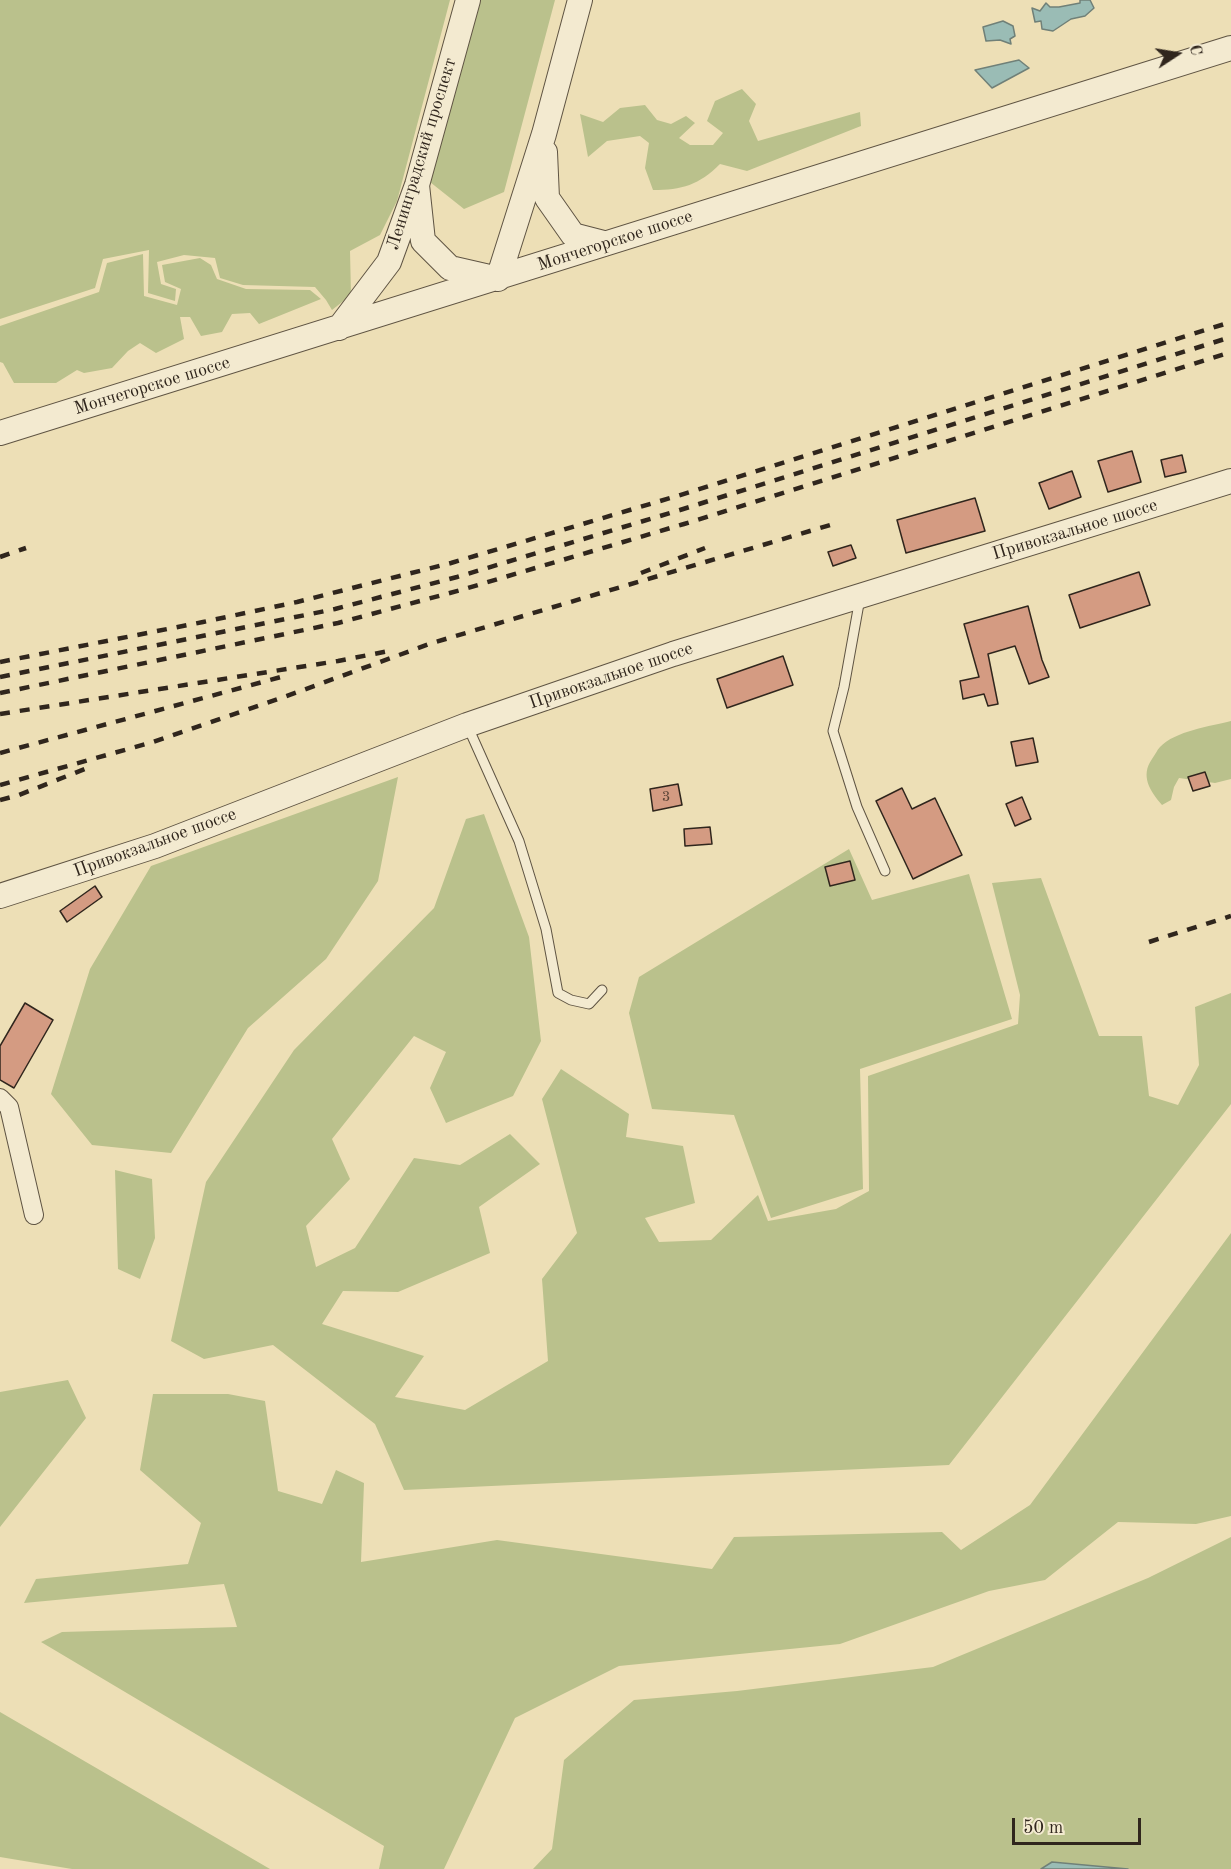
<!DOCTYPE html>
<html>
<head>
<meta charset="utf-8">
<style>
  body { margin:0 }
  #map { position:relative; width:1231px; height:1869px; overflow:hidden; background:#eddfb6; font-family:"Old Standard TT",serif }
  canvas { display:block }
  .north { position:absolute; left:1147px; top:24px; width:60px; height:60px; -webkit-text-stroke:4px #f3ead0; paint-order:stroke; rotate:78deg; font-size:16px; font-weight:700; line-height:24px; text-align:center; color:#30261d }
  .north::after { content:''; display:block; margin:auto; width:21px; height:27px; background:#30261d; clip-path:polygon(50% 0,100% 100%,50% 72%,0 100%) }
  .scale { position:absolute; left:1012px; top:1818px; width:129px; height:27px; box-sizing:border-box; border:3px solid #30261d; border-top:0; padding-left:8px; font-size:18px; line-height:21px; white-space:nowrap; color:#30261d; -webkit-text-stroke:4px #f3ead0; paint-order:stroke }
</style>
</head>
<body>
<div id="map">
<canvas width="1231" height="1869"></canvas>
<div class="north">С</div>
<div class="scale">50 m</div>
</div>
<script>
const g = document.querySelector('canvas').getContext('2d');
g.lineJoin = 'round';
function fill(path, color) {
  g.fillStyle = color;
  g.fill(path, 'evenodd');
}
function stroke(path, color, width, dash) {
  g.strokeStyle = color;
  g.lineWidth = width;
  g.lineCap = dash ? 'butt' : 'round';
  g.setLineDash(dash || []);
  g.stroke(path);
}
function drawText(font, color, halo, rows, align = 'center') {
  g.font = font + ' "Old Standard TT",serif';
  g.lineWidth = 4.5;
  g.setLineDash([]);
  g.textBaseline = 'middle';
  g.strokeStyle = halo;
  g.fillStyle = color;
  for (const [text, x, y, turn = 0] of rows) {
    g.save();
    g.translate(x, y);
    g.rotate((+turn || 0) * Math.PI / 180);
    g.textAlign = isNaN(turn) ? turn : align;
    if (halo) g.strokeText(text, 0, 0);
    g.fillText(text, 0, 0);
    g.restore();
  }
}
fill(new Path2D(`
  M0,0h450l-53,201 -17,34 -30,16 1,44 -19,15 -6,-10 -11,-13 -72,-2 -23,-7 -5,-20 -31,-3 -27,7 4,22 15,5 -1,12 -27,-8 1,-43 -46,9 -8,29 -95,31z
  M481,0h74l-51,192 -40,17 -34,-27z
  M742,89l14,15 -7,17 9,20 102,-29 1,14 -114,45 -27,-7c-21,21 -38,26 -67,26l-8,-22 4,-25 -9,-7 -33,5 -19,16 -8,-43 23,8 17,-14 25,-3 12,15 14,4 15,-8 9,7 -16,15 11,7h23l10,-12 -16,-12 8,-20z
  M143,254l1,42 33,9 4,-16 -16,-7 -3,-17 38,-7 11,7 6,14 29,10 64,1 11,9 -62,25 -9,-11 -18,1 -10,18 -21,4 -11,-19h-10l4,22 -28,14 -16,-10 -12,8 -16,17 -28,5 -7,-3 -21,13h-42l-11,-20 -3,-1v-36l99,-34 8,-29z
  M1231,721v58l-16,4 -36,-5 -5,9 -3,13 -9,5c-12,-14 -22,-29 -10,-46 3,-4 5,-9 8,-12 15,-16 51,-21 71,-26z
  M398,777l-20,104 -52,78 -78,69 -77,125 -79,-8 -41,-51 39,-125 61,-103z
  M484,814l45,123 12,104 -28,55 -67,27 -16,-35 16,-36 -32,-16 -82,103 18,40 -44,47 10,41 39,-19 59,-90 46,7 50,-31 30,30 -61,43 11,46 -92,39 -55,-1 -21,33 102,32 -29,41 70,13 83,-49 -6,-82 35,-46 -35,-134 19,-30 68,45 -3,23 57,9 12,57 -50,15 14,24 52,-2 47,-45 10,26 68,-12 33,-18 -1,-115 150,-52 2,-29 -28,-112 49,-5 58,158h43l7,60 29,9 21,-40 -4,-58 36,-14v111l-282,361 -545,25 -29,-66 -102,-79 -69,14 -33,-18 35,-159 88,-132 140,-142 32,-89z
  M849,849l23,51 97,-26 43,145 -152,50 3,120 -92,29 -37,-103 -82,-6 -23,-96 10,-36z
  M115,1170l37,9 3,59 -15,41 -22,-10z
  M1231,1233v283l-35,8 -78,-2 -73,58 -56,11 -149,53 -221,22 -104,52 -71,151h-65l5,-23 -343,-204 21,-10 175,-5 -13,-43 -200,19 12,-24 152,-15 13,-41 -61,-53 13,-76h75l37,7 13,90 44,13 14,-34 28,13 -3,79 136,-22 215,29 22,-32 208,-5 19,18 69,-45z
  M68,1380l18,38 -86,109v-135z
  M1231,1537v332h-103l-76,-7 -11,7h-508l19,-20 12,-89 70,-60 103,-9 196,-24 215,-89z
  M0,1712l270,157h-198l-72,-12z`), '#bac18c');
const water = new Path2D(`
  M1080,0h10l4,8 -9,8 -14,3 -18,12 -11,-2 -1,-8 -6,1 -3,-14 8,3 6,-8 4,4h9l21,-4z
  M1003,21l10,5 2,10 -5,3 1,5 -11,-4 -14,1 -3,-14z
  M1019,60l10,8 -37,20 -17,-18z
  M1052,1862l76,7h-87z`);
fill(water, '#9abcb5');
stroke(water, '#708078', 1.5);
const building = new Path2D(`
  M1132,451l9,31 -33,10 -10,-31z
  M1182,455l4,17 -21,5 -4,-17z
  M1072,471l9,26 -32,12 -10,-26z
  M975,498l10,33 -79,22 -9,-33z
  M851,545l5,13 -23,8 -5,-14z
  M1139,572l11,33 -70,23 -11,-33z
  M1028,606l14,54 7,17 -20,7 -14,-38 -27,8 10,50 -10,2 -4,-12 -21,5 -3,-18 19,-4 -15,-53z
  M783,656l10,29 -66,23 -10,-29z
  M1033,738l5,24 -22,4 -5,-24z
  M1205,772l5,14 -17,5 -5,-14z
  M678,784l4,21 -29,6 -3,-22z
  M902,788l10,21 23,-11 27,57 -49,24 -37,-78z
  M1022,797l9,22 -16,7 -9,-22z
  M710,827l2,17 -27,2 -1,-17z
  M850,861l5,19 -25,6 -5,-19z
  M95,886l7,11 -35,25 -7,-11z
  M25,1003l28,17 -39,68 -14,-8v-34z`);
fill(building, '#d49b82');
stroke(building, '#30261d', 1.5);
const service = new Path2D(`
  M860,598l-16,89 -11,44 24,76 28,64
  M468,727l51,114 27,88 12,64 13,7 18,4 13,-14`);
const minor = new Path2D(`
  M0,1098l9,9 25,108`);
const tertiary = new Path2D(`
  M545,152l2,46 26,37 31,8
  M417,185l6,56 27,27 48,11 46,-145 36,-134
  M339,328l50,-66 28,-77 51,-185
  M0,433l1231,-385
  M0,896l155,-50 312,-121 206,-71 558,-173`);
stroke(service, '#5f5443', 11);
stroke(minor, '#5f5443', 20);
stroke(tertiary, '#5f5443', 26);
stroke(service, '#f3ead0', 9);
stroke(minor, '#f3ead0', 18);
stroke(tertiary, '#f3ead0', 24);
stroke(new Path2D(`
  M0,557l26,-9
  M641,573l64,-25
  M0,662l203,-40 94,-20 154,-39 226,-67 554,-174
  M0,677l335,-68 122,-32 223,-67 551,-173
  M0,693l338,-70 123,-33 223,-66 547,-172
  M0,714l338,-53 56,-11
  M0,753l281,-76
  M0,785l153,-43 131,-45 148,-54 405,-120
  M0,800l19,-5 71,-28
  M1149,942l82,-26`), '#30261d', 4.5, [10, 10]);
drawText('15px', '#594336', null, [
  ["3",666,797]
]);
drawText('18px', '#30261d', '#f3ead0', [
  ["Ленинградский проспект",422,154,-73],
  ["Мончегорское шоссе",615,241,-18],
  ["Мончегорское шоссе",152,386,-17],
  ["Привокзальное шоссе",1075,530,-17],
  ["Привокзальное шоссе",611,676,-19],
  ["Привокзальное шоссе",155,843,-20]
]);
</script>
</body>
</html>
